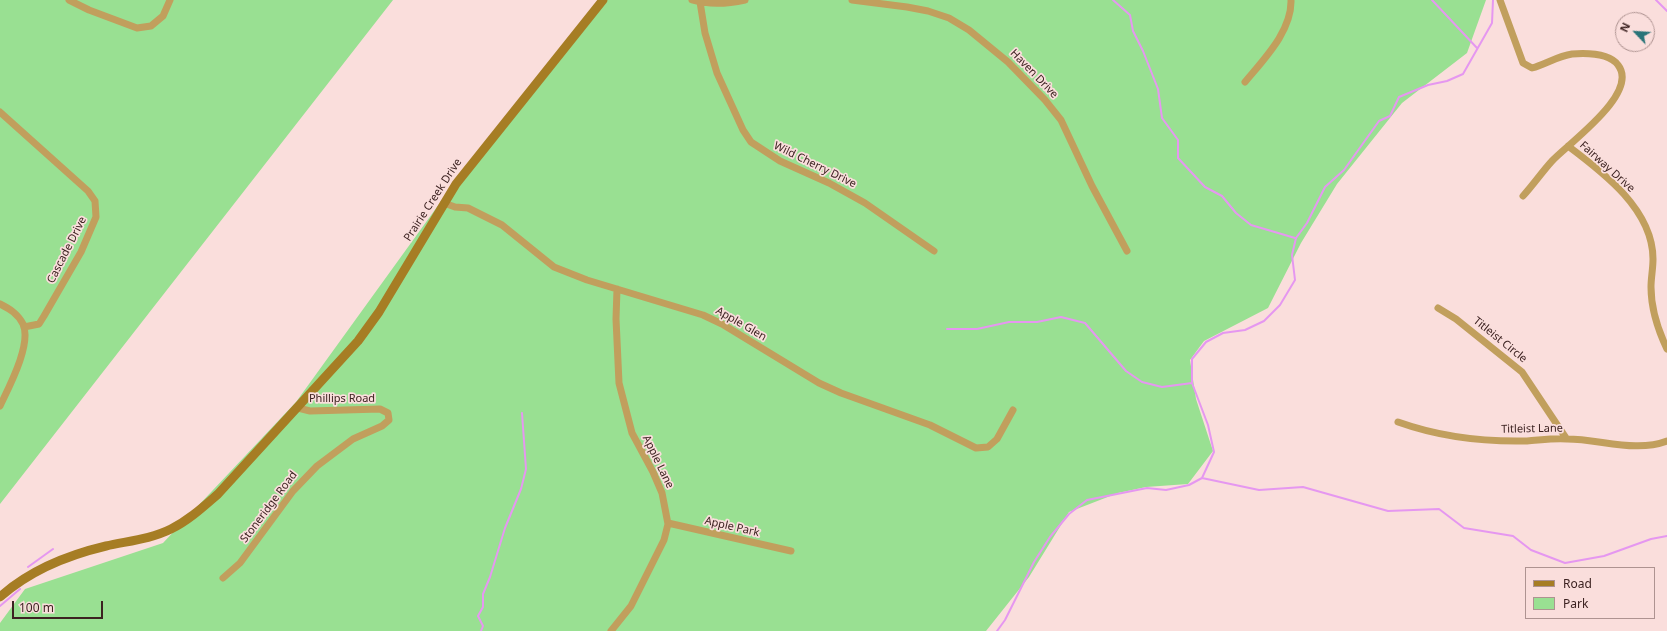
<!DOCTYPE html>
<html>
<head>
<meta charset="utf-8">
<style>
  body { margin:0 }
  #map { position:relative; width:1667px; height:631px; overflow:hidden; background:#fadedc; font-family:"Noto Sans",sans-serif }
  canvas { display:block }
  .legend { position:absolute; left:1525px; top:567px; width:130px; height:52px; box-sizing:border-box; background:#fadedc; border:1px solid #ae9391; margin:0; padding:5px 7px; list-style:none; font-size:12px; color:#3c2221 }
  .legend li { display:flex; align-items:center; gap:8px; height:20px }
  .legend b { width:20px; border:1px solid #ae9391 }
  .north { position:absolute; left:1615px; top:12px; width:40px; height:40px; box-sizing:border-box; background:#fadedc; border:1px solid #ae9391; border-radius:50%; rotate:295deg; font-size:11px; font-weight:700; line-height:16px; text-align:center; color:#3c2221 }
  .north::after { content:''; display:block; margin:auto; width:14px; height:18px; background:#2a7479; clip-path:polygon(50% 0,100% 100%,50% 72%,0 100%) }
  .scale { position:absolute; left:12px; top:601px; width:91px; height:18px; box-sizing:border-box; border:2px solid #3c2221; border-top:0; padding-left:5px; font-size:12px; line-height:14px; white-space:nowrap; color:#3c2221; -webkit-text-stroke:3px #fadedc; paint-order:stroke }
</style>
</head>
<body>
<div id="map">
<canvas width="1667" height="631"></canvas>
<ul class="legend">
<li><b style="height:5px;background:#a67d24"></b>Road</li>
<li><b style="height:11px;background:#99e092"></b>Park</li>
</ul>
<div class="north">N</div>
<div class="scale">100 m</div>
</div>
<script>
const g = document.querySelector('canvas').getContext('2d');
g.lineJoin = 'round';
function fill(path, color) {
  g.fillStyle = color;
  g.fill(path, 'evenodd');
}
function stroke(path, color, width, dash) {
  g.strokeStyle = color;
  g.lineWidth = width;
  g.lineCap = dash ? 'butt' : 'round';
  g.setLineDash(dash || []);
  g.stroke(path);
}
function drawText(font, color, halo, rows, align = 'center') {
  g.font = font + ' "Noto Sans",sans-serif';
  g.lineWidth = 3.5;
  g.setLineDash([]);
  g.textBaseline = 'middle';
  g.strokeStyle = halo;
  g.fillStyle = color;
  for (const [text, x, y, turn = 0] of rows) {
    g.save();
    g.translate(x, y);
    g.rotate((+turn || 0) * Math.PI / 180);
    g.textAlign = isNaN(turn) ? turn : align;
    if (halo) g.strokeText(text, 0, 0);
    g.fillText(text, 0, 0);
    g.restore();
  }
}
fill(new Path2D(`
  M0,0h393l-393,504z
  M605,0h881l-19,53 -65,50 -65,81 -36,59 -33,65 -64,33 -14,19 6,39 17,52 -25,33 -42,3 -28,6 -49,19 -40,65 -43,54h-986v-8l25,-34 138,-46 133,-141 146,-202z`), '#99e092');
stroke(new Path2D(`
  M1113,0l17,15 3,16 10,20 15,38 4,29 16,22v18l27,29 17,9 14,17 15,12 44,13
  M1432,0l45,48
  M1656,0l11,11
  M947,329h30l32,-7h28l24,-5 24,6 41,48 16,11 20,5 30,-4
  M1202,478l57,12 44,-3 85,24 51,-2 25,19 49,8 18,14 34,13 39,-7 47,-17 16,-3
  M28,567l25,-18
  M0,606l20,-17
  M481,631l2,-5 -5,-10 5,-9v-13l7,-17 15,-49 16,-39 5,-20 -4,-56
  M997,631l8,-11 29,-58 16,-25 19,-23 18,-14 60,-12 19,2 23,-5 13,-7 12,-26 -6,-27 -16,-42v-24l14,-17 17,-9 22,-3 19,-9 16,-16 15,-25 -3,-25 4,-17 11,-15 18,-36 19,-17 35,-49 11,-5 9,-19 29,-12 19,-4 16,-7 29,-51 1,-23`), '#e597f0', 2);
stroke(new Path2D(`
  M69,0l20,10 48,18 14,-2 12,-10 7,-16
  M692,0c18,5 35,4 53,0
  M852,0l55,7 21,4 21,7 20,12 39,32 37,38 16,20 31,66 35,65
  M1500,0l23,63 9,5c14,-4 26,-12 40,-14 14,-1 37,-1 46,11 22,28 -49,78 -66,96 -10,11 -19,24 -29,35
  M700,2l5,31 12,40 26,57 8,12 29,19 49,22 36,20 69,48
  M1245,82c19,-23 47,-51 46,-82
  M0,112l88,79 7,10 1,16 -15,35 -37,64 -5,8 -15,3
  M1568,146c36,27 85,64 85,113 0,10 -2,19 -2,28 0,21 7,43 16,62
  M444,203l11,4 13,1 34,17 52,42 33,13 116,35 19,9 97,59 22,10 89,32 46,23 12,-1 9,-8 16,-29
  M0,304c10,5 18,10 23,20 9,20 -14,63 -23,82
  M1438,308l18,11 66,53 44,66
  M1398,422c42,15 85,20 129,19 14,-1 27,-3 40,-2 33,0 69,14 100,2
  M668,523l123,28
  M223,578l17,-15 53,-72 24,-25 36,-27 29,-13 7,-6 -1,-7 -8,-4 -70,2 -12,-3
  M611,631l20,-25 33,-66 4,-16 -6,-31 -9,-21 -21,-39 -13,-50 -3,-64 1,-30`), '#c19f5d', 7);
stroke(new Path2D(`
  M0,597c30,-27 68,-42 106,-51 22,-5 45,-7 65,-17 18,-9 32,-22 47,-35l140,-153 21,-29 77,-128 147,-184`), '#a67d24', 9);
drawText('11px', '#3c2221', '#fadedc', [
  ["Haven Drive",1034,74,46],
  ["Wild Cherry Drive",815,165,26],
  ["Fairway Drive",1607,167,42],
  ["Prairie Creek Drive",433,200,-57],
  ["Cascade Drive",67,250,-63],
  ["Apple Glen",741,324,30],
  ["Titleist Circle",1500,340,39],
  ["Phillips Road",342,399],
  ["Titleist Lane",1532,429,-1],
  ["Apple Lane",658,462,64],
  ["Stoneridge Road",269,507,-53],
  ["Apple Park",732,527,13]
]);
</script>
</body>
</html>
